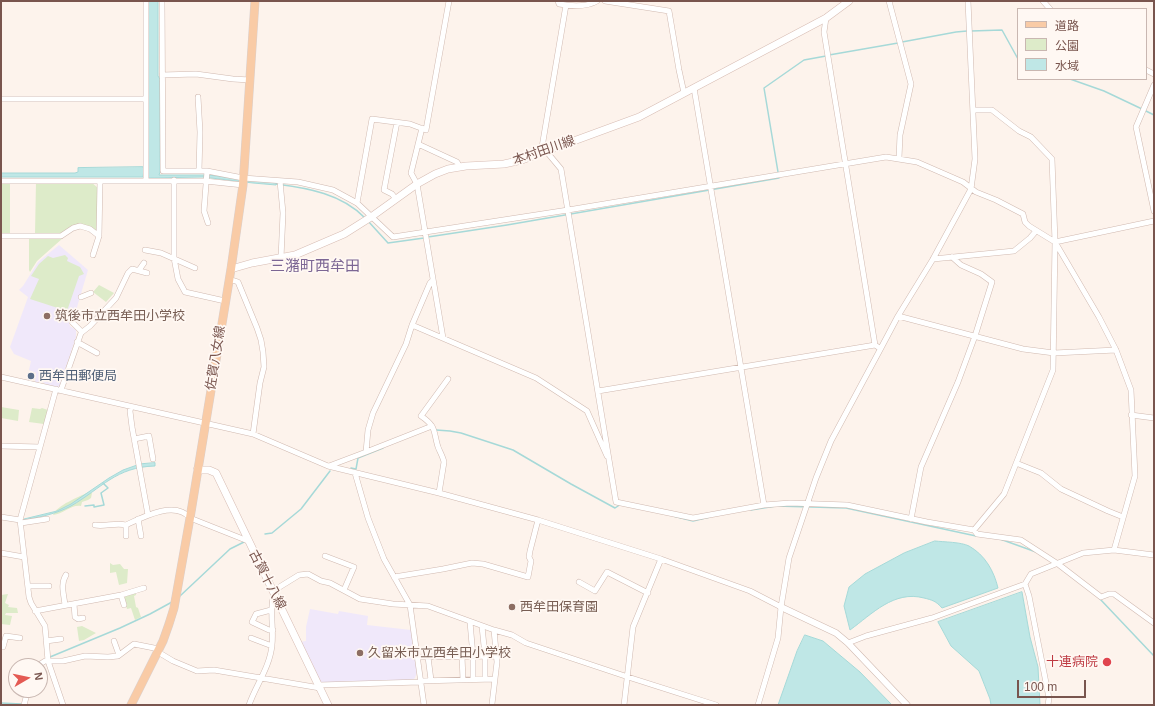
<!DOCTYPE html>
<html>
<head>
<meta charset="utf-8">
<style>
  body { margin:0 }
  #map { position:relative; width:1155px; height:706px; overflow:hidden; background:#fdf3ec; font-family:Helvetica,"Noto Sans JP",sans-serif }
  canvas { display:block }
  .frame { position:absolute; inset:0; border:2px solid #79554e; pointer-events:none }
  .legend { position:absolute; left:1017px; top:8px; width:130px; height:72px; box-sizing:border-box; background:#fff8f3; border:1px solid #c9b7b1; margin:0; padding:5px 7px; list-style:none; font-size:12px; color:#79554e }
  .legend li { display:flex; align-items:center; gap:8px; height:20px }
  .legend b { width:20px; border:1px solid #c9b7b1 }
  .north { position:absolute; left:8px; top:658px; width:40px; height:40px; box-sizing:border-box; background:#fff8f3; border:1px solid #c9b7b1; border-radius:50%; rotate:81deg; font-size:11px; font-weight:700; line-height:16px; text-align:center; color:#79554e }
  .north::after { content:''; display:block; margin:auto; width:14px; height:18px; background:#e45a53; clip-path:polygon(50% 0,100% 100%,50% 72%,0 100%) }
  .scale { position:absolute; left:1017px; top:680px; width:69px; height:18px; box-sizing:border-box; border:2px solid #79554e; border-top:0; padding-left:5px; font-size:12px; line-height:14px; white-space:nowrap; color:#79554e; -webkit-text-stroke:3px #fff8f3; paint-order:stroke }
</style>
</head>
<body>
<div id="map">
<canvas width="1155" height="706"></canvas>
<div class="frame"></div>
<ul class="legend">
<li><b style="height:5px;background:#f9cba6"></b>道路</li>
<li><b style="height:11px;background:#ddebc9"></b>公園</li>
<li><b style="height:11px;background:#bfe7e6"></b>水域</li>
</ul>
<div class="north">N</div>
<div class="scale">100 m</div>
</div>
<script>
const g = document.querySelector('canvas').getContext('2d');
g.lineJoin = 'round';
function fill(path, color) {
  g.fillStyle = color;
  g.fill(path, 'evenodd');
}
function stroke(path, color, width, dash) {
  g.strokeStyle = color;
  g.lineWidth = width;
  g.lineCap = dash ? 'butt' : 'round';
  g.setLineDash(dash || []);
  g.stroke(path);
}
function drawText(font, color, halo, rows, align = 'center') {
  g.font = font + ' Helvetica,"Noto Sans JP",sans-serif';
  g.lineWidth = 3.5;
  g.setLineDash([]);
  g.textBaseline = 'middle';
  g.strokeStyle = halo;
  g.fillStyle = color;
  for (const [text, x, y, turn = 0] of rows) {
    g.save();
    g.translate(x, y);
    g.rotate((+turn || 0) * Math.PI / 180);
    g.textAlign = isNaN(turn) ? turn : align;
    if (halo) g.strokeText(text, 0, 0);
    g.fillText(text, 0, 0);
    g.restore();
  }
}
fill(new Path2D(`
  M59,245l29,25 -13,44 -4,3 -2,6 1,3 6,4v7l-17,51 -14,-4 -2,-2h-8l1,-9 -7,-3 2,-9 -17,-7 -4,-7 18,-50 -9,-7 4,-4 15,-24z
  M310,609l28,5 1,-3 29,5 -1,9 44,5 6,42 -2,6 -3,2 -92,3 -20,-41 6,-1v-14z`), '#f0e8fa');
fill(new Path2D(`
  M1,182h9v51h-9z
  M36,182h55l7,6v42l-2,2 -15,-7 -20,9h-26z
  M29,238h34l-26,23 -7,11 -1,-2z
  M65,255l3,3 -1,3 13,6 4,7 -5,2 -12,35 -37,-12 9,-20 -8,-3 8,-12 9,-8 5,2z
  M99,285l15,8 -8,9 -13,-10z
  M1,407l18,3 -1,11 -17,-3z
  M32,408l8,1 2,-1 6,2 -4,14 -15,-2z
  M89,492l3,1 -1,5 -3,2 -6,2 -1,4c-9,-2 -18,8 -28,9 4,-10 26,-18 36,-23z
  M110,563l3,2 7,-1 4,5h4l-1,14 -8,2 -3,-13 -6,1z
  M136,593v2l-2,1 2,11 2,1 3,9 -6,3 -4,-12 -4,1 -4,-12z
  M8,594l-3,9 4,2 -1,2 9,1 1,5h-12l-1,2 7,1 -2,9 -9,-1v-29z
  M82,626l14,7 -12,7 -5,1 -2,-14z`), '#ddebc9');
const water = new Path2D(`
  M149,1h9v75l2,3v93l-1,3h49l69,8 -1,2 -23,-2 -50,-6 -54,1z
  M143,167l1,2 -1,8h-142v-4h74l3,-1v-4z
  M155,463v3c-39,1 -53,22 -84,40 -15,8 -31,11 -47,14v-1l33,-8 14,-7 38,-26 14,-8 17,-6z
  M935,541c9,1 26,1 34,5 16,9 25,25 29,42l-56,20c-6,-7 -10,-8 -18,-10 -30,-8 -52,16 -74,32l-6,-24 5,-19 16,-13 39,-21z
  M1022,592l8,45 8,30 2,38h-49l-1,-6 -11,-28 -28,-25 -13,-24z
  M805,635l18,6 37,31 32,33h-114l19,-54z`);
fill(water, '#bfe7e6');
stroke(water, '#a6d9d8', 1);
stroke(new Path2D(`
  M971,31l31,-1 16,29
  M902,42l54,-10 11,-1
  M829,55l69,-12
  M1070,79l34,12 38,18
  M1146,111l8,4
  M276,184c32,4 66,10 89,34
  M368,221l20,22 36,-5
  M428,237l79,-12 272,-47 -15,-90 40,-28 22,-4
  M436,430l14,1 11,2 52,17 58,34 44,24 6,-4
  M351,468l5,1 2,-11 25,-10
  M85,506l9,-1v2l10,-2 -3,-12 7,-5 -5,-5
  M751,510l25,-4 70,2 130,28
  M673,516l20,5 17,-4
  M265,534l7,-1 29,-24 29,-38
  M1000,539l36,13
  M180,596l50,-47 14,-7
  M1100,599l54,57
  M50,657l70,-29 30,-14 22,-12
  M1,703l20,1`), '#a6d9d8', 1.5);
const minor = new Path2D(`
  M146,1v179
  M162,1l1,170h44l36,7 55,4 35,8 24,13 36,34 175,-27 318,-53 31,5 46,20 13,10 20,8 27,14 2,8 4,4 26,16 44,75 17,33 15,40 4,86 -21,74
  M558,1l1,3c11,2 28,3 38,-3
  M605,1l64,10 10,59 5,23
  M889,1l22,83 -11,51 -1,23
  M1043,1l7,8
  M826,18l-2,14 51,313
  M1146,70l8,4
  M162,75l34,-1 37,5 17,1
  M1154,85l-18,42 18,84
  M694,88l70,417
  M198,97l2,35 -1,39
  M1,99h145
  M973,110h19l27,21 12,6 21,22 3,83 -2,128 -49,124 -30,36
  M422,128l-11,45 6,11 26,154
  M418,144l39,18 3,5
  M546,151l15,18 55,333 77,16 71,-13 26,-2 57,2 80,17 47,8 3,4 44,6 37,24 43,33 8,-3h5l40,29
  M541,153l25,-148
  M207,171l-3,40 4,12
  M174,180v78l4,21 7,13 40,9
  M1,181h204l38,4
  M280,181l3,32 -2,45
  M396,199l-4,-5 -8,-4 13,-68
  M357,203l15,-84 38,5 16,6 23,-129
  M1,236h60l12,-8 7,-2 10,3 9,7
  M1055,242l99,-21
  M145,250l16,3 34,15
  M93,255l6,-19 1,-55
  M933,259l81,-8 16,-13 6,-7
  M139,270l5,-7
  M229,279l9,3 19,46 4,12 2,12 1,15 -4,16 -7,51
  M81,297l10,-4
  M77,314l-3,2 -2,6 10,10
  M898,316l125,33 31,4 62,-3
  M412,325l124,53 51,33 20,45
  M77,342l20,11
  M1,377l252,57 75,32 111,27 99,27 123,39 89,32 31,16
  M56,389l-36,131 9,77 2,6 14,23 3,35 15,44
  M61,390l20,-57 9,-7 26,-28 12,-25 4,-4 15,4
  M598,391l277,-46 3,2
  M131,407l-1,4 2,16 16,88
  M1131,415l23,3
  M134,439l15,-3 4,23
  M1,446l39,1
  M366,452l66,-26
  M1016,463l25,10 20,16 47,22 15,6
  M329,466l37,-14 2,-22 5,-17 33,-69 6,-19 18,-42 3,-3
  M355,473l13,45 16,41 26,46 14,100
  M439,493l5,-31c-1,-5 -4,-10 -6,-15 -5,-16 -1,-20 -17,-31l27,-37
  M1,517l19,3
  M138,519l3,17
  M911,519l10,-52 37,-85 17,-46 17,-54 -11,-8 -20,-9 -9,-8
  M21,523l26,-4
  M95,525c10,2 21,-3 31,0
  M126,536v-11c17,-8 49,-25 64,-7l58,23
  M1,553l23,4
  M325,556l29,11 -10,23
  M394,577l49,-8 29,-6 11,1 45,13 3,-16 -2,-4 1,-6 8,-31
  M579,582l16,9 12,-19 41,21
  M1025,584l4,12 20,102 -1,7
  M28,586h21
  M273,591l26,-16 9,-1 13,7 9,2 30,16 33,5 35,2 66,24 18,5 14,8 102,34 88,28
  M121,595l3,10
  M74,604l1,13 3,2 5,-1
  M65,605c-1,-10 -5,-21 1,-30
  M271,610l-15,4 -4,8 17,8h4
  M35,611l86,-16 23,-7
  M470,622l3,34v23
  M482,626l3,30v23
  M251,638l21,8
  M46,641l15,-2
  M114,641l5,14
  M848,643l18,-7 66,-18 93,-34 6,-10 52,-21 31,-3 40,5
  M1,647h2l3,-11 14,2
  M158,652l15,9 24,10 17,-1 106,18
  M462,656l1,24
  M417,657l79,-1
  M428,657l3,23
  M37,666l8,-5h18l22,-5 23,1 10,-1 16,-12 25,5
  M420,681l74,-2
  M319,685l101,-3
  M492,704l5,-42 -3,-32
  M24,705l4,-15
  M249,705c7,-20 21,-38 23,-60 2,-17 -3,-35 2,-52
  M624,705l9,-78 28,-68
  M758,705l20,-67 3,-31 8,-49 27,-80 15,-37 50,-93 17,-32 35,-57 38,-70 4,-30 -7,-158`);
const tertiary = new Path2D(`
  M781,607l55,26 12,10 59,62`);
const secondary = new Path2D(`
  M231,269l21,-6 43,-8 49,-21 27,-17 46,-33 18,-10 13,-5 18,-3 38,-2 18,-4 117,-43 187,-99 23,-17
  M197,470h12l7,3 112,232`);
const primary = new Path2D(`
  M131,705l32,-64 6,-17 5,-16 16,-90 41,-249 12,-84 12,-184`);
stroke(minor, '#d0b9b0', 6);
stroke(tertiary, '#d0b9b0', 7);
stroke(secondary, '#d7bcb3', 8);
stroke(primary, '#d9cfcd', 9);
stroke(minor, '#fff', 5);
stroke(tertiary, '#fff', 6);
stroke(secondary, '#fff', 7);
stroke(primary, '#f9cba6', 8);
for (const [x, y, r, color] of [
  [47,316,4,"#8d6e63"],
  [31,376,4,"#5c6f8a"],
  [512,607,4,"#8d6e63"],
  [360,653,4,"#8d6e63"],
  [1107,662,5,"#e0444e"]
]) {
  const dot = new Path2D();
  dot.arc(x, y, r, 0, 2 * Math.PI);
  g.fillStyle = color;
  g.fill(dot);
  stroke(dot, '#fff8f3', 1.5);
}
drawText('13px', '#79554e', '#fff8f3', [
  ["本村田川線",544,151,-19],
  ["佐賀八女線",216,358,-81],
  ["古賀十八線",267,580,63]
]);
drawText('13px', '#785e54', '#fff8f3', [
  ["筑後市立西牟田小学校",55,316],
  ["西牟田保育園",520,607],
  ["久留米市立西牟田小学校",368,653]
], 'left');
drawText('13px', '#4e5e75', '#fff8f3', [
  ["西牟田郵便局",39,376]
], 'left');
drawText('13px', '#be3a42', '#fff8f3', [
  ["十連病院",1098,662]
], 'right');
drawText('15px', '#7c6694', '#fff8f3', [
  ["三潴町西牟田",315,267]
]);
</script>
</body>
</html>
